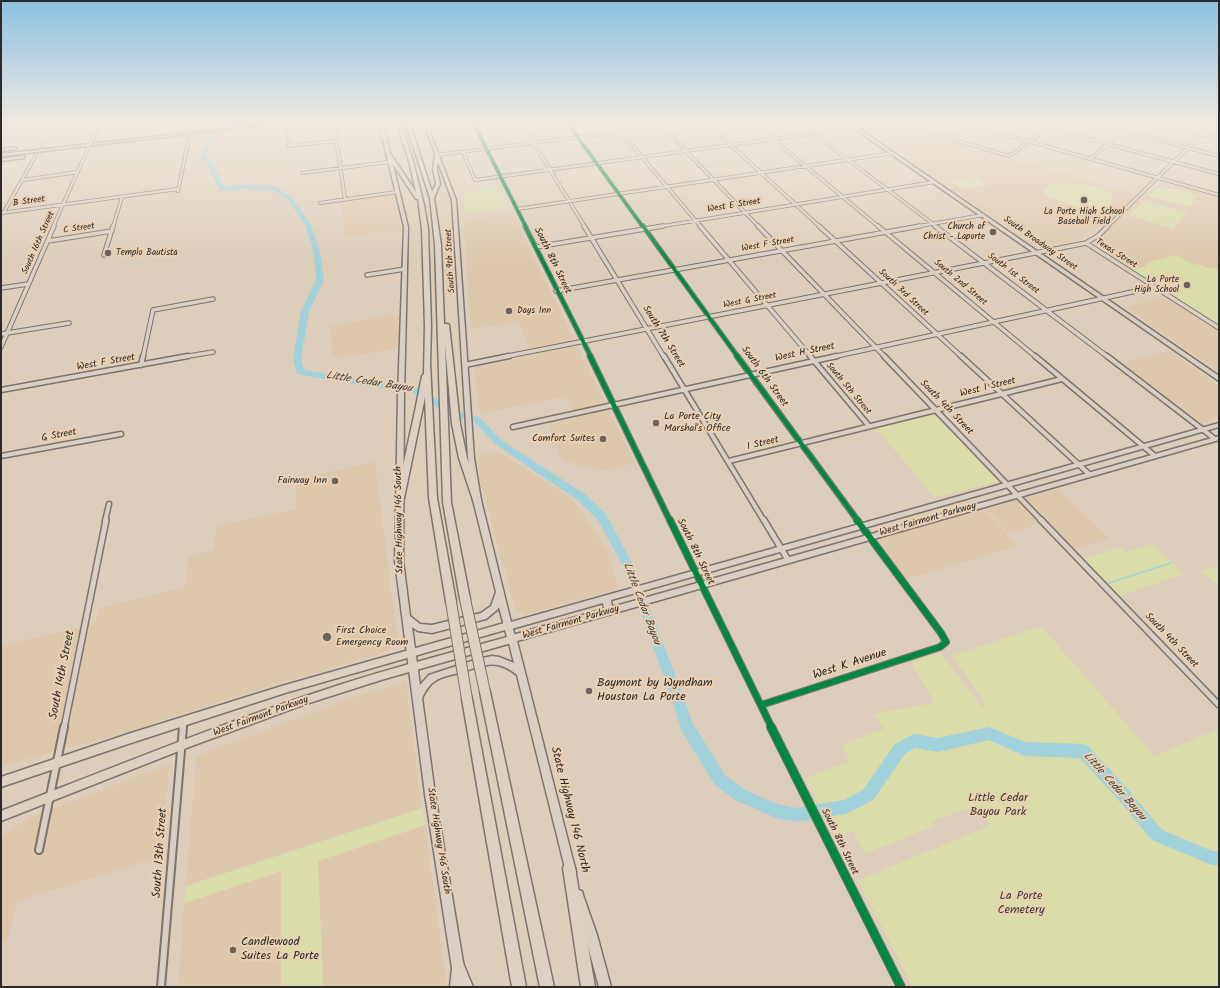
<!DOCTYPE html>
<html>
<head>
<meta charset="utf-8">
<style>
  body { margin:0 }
  #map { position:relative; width:1220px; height:988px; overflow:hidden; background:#ddcebb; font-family:Kalam,sans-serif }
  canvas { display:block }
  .frame { position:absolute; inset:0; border:2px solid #2b2b2b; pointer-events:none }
</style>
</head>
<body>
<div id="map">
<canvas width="1220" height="988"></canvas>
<div class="frame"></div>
</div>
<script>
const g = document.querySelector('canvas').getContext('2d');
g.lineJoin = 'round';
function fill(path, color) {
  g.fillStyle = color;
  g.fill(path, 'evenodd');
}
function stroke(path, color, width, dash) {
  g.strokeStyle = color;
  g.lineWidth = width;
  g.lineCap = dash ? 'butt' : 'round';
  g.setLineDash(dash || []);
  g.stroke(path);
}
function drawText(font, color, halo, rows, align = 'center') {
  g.font = font + ' Kalam,sans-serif';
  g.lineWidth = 4;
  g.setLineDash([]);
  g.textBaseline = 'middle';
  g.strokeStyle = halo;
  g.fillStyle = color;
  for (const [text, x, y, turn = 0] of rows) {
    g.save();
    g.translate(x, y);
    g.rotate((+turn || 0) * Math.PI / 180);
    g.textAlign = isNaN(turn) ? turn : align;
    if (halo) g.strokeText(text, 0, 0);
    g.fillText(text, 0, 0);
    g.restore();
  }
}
fill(new Path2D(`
  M895,124l248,73 18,-16 58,16v129l-127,-81 15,-14 -7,-6 -20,15 -43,8 -174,-120z
  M393,194l8,35 -55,9 -6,-37z
  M512,213l123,250 -33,8 -40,-11 -14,-35 28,-6 -11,-23 -86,18 -5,-47 58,-12 -14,-34 -47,8 -2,-22 -5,-87z
  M1166,297l53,34v41l-94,-65z
  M399,314l-1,34 -38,7 -27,2 -3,-31z
  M1170,351l49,35v33l-18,5 -79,-61z
  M499,452l68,43 11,12 29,44 12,37 -94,27 -9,-3 -35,-127 -3,-29z
  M375,462l23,179 -11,11 -127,37 -140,45 -119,32v-120l95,-23 3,-15 86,-21 3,-30 25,-7 4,-24 79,-17v-30z
  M1057,489l52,49 -36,12 -27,-28 -38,11 -21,-24z
  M983,508l34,38 -113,34 -30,-42z
  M406,682l16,126 -236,78 10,-130 162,-60z
  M170,764l-10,93 -143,44 -10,40 -6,2v-107l32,-20z
  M425,825l22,162h-124l-5,-126z
  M282,871l-1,116h-103l6,-84z`), '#dec8ac');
fill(new Path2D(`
  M976,177l12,8 -27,4 -11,-8z
  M1058,183c20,0 38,2 56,12l-4,10 -10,8h-7l-50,-18v-5l6,-5z
  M499,187l9,20 -44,7 1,-21z
  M1165,188l16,2 18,6 -10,11 -40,-11 6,-6z
  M1144,200l43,13 -14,16 -44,-14z
  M1177,255l17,10 5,-1 8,4 6,-1 6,3v54l-88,-55 13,-2 6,-6z
  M934,414l64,67 -63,17 -59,-70z
  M1152,544l32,30 -62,21 -5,-1 -33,-33v-2l35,-12 6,5z
  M1219,565v21l-17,-15z
  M1041,626l113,130 65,-27v258h-306l-55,-107 132,-54 -13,-20 -45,15 4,4 -71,29 -12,-23 -18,6 -30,-59 45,-17 -8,-16 42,-16 -10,-15 61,-11 -24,-41 29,-9 46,58 -4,-13 -30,-42z
  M422,808l3,17 -107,36 5,126h-42v-116l-97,32 2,-17z`), '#dadca9');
stroke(new Path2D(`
  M1109,583l62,-20`), '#a1d1da', 1.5);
fill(new Path2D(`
  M228,124h6l-23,19 -4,15 4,2 13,27 18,-2 34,2 16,11 19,27 9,28 4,27 -15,32 -8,47 3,11 65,11 48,6 40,25 22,5 22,23 84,54 21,20 28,53 51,134 7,21 33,53 20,15 32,14 19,4 48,-8 19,-10 32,-46 19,-10 24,4 51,-11 36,15 58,2 5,2 37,40 37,44 50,21h7v14h-7l-60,-25 -37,-44 -35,-38 -55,-2 -36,-16 -51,12 -23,-4 -10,6 -32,46 -27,14 -50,8 -20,-4 -41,-18 -20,-15 -34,-55 -8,-29 -49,-133 -26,-48 -21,-20 -82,-56 -22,-23 -22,-5 -39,-24 -43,-5 -72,-13 -4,-15 8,-47 15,-32 -2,-27 -9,-28 -17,-25 -15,-10 -31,-1 -20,2 -3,-2 -13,-27 -4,-1 -1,-3 5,-17z`), '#a1d1da');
const streetFar4 = new Path2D(`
  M289,124l-1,22 48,-5
  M334,124l11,75
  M474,124l52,103
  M522,124l63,103
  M568,124l75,103
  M614,124l87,103
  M660,124l99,103
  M708,124l112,103
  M755,124l124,103
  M801,124l136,103
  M901,124l108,32 45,-32
  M967,124l252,71
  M1033,124l186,50
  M1097,124l122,32
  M1162,124l57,14
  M428,129l49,-5
  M1,132l70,-8
  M1,132l6,-8
  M950,138l23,-13
  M42,146l13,-21
  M463,152l12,28 408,-56
  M437,155l243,-31
  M1090,159l43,-35
  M302,173l87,-11
  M23,180l55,-8
  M178,191l12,-58
  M320,203l77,-11
  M517,209l376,-56
  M4,212l32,-57
  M1,213l177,-24
  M53,227l37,-83 11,-20
  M113,227l9,-30
  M657,227l277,-45
  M914,227l69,-12
  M1107,227l105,-103`);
const streetFar3 = new Path2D(`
  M525,226l66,131
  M584,226l80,131
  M643,226l95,131
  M700,226l111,131
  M758,226l127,131
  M819,226l143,131
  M878,226l158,131
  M935,226l173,131
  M48,241l64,-10
  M1086,243l133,85
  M536,247l127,-21
  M104,255l9,-29
  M367,275l38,-6
  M1,288l27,-4
  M556,291l364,-65
  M1,334l68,-11
  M1,347l53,-121
  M143,357l10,-47 60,-11
  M183,357l30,-5
  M503,357l583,-114 13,-8 9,-9
  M832,357l323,-70`);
const streetFar2 = new Path2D(`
  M590,356l80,165
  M664,356l100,165
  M737,356l121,165
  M810,356l59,70
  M884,356l158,165
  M961,356l128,118
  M1035,356l120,100
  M1107,356l108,83
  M141,365l2,-9
  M465,365l44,-9
  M1,390l187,-34
  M513,427l324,-71
  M1,456l120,-22
  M729,461l333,-82
  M105,521l4,-17`);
const streetFar1 = new Path2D(`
  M670,520l102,208
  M764,520l24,40
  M1041,520l178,185
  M761,705l179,-58 6,-5 -5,-9 -84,-113
  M64,728l42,-208
  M182,728l1,-6`);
const street = new Path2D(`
  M771,727l130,260
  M39,850l25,-123
  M161,987l22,-260`);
const secondary = new Path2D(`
  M269,124h7l-275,32v-2z
  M379,124h4l25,103 -4,168 -1,166 7,55 10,8 12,1 49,-12 10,-7 5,-14 -23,-92 -5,-42 -16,-258 -28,-76h3l29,76 18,258 7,42 30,122 708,-199v4l-608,173 1,7 607,-171v4l-702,201 59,231 -1,4 -4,1 -4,-1 -1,-4 -49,-197c-21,-17 -32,-10 -55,-3 -9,3 -20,4 -27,9 -6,4 -10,11 -13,17l13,96 29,174 -2,19h-12l2,-19 -27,-174 -30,-233 3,-166 6,-168zM603,603l1,6 -95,27 -1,3 6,24 -15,-6 -7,-1 -14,3 -49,16 -9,10 -8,-58 6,4 14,2 54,-14 11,-9 2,-3 5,19 1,3 3,1z
  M849,124h3l367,252v5l-370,-256z
  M14,147l2,1 -1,1 -14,2v-2z
  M23,156h1v2l-23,3v-2z
  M578,890l4,1 1,4 14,40 14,52h-12l-14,-52 -12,-40 1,-4z`);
const primary = new Path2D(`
  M508,622l3,1 5,16 -1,3 -134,38 -78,25 -114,42 -188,74v-10c108,-42 216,-86 326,-122 59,-20 120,-35 180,-52l-2,-7 -220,63 -154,50 -130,44v-10l130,-44 154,-48z`);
const highway = new Path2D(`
  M397,124h4l12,37 11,44 4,24 3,97 -1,38 7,134 19,104 -2,3 -3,1 -3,-1 -2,-3 -17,-104 -4,-101 -22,106 -1,2h-6l-1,-2 20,-92 7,-35 2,-2 1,-48 -3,-97 -4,-30h-2l-30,-45 4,-1 26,39 -7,-31z
  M406,124h4l22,68 4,-8 -3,-15 2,-14 2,-1 2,1 -2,14 3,15 -6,14 7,47 3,79h4l1,1 11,99 7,34 14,42 -1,2h-6l-1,-2 -14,-42 -7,-34 -7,-80 6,158 19,97 -2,3 -3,1 -3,-1 -2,-3 -17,-97 -8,-257 -5,-47z
  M485,687l4,2 1,3 64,295h-14l-60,-295 1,-3z
  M467,694l4,2 1,3 54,288h-14l-50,-288 1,-3z
  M569,862l4,2 2,4 20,119h-14l-18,-119 2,-4z
  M458,962l5,1 10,24h-14l-7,-19 1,-5z`);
stroke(streetFar4, '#7b746c', 4);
stroke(streetFar3, '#7b746c', 5.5);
stroke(streetFar2, '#7b746c', 7);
stroke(streetFar1, '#7b746c', 8);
stroke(street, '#7b746c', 10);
stroke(secondary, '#7b746c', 3);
stroke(primary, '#7b746c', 3);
stroke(highway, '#7b746c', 3);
stroke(streetFar4, '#dacfc4', 2.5);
stroke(streetFar3, '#dacfc4', 3.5);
stroke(streetFar2, '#dacfc4', 4);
stroke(streetFar1, '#dacfc4', 5);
stroke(street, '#dacfc4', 6);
fill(secondary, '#dacfc4');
fill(primary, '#dcd1c3');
fill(highway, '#dcd1c3');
const highwayBridge = new Path2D(`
  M465,599l20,93
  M451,602l16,97`);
stroke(highwayBridge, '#7b746c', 12, []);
stroke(highwayBridge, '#dcd1c3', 10);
stroke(new Path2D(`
  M474,124l52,103
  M568,124l75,103`), '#00873e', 3);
stroke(new Path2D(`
  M525,226l66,131
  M643,226l95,131`), '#00873e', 3.5);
stroke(new Path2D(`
  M590,356l80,165
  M737,356l121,165`), '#00873e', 4.5);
stroke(new Path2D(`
  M670,520l102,208
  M761,705l179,-58 6,-5 -5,-9 -84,-113`), '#00873e', 6);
stroke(new Path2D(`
  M771,727l130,260`), '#00873e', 8);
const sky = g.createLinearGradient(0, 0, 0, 262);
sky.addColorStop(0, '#8bc0e2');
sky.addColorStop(0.47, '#f0e9e0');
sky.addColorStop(1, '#f0e9e000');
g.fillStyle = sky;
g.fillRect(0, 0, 1220, 262);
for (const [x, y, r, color] of [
  [1084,200,4,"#69645d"],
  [993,232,4,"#69645d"],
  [108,253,4,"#69645d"],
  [1187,285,4,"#69645d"],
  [509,311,4,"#69645d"],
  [656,423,4,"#69645d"],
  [603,439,4,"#69645d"],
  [335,481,4,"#69645d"],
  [327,637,5,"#69645d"],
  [589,691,4,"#69645d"],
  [233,950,4,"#69645d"]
]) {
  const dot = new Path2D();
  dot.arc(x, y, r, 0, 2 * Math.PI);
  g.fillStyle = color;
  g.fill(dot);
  stroke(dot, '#ecd0b2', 1.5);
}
drawText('9px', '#2b2b2b', '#ecd0b2', [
  ["B Street",29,202,-8],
  ["West E Street",734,206,-9],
  ["C Street",79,229,-8],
  ["South 16th Street",39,243,-66],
  ["South Broadway Street",1040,244,35],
  ["West F Street",768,245,-10],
  ["Texas Street",1116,254,32],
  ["South 9th Street",451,261,-93],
  ["South 1st Street",1013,274,37],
  ["South 2nd Street",960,283,40],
  ["South 3rd Street",903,293,43],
  ["West G Street",750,301,-11],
  ["South 5th Street",848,389,50]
]);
drawText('9px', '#2b2b2b', '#ecd0b2', [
  ["La Porte High School",1084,212,"center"],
  ["Baseball Field",1084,222,"center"],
  ["Church of",985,227],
  ["Christ - Laporte",985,237],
  ["Templo Bautista",116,253,"left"],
  ["La Porte",1179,280],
  ["High School",1179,290],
  ["Days Inn",517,311,"left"]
], 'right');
drawText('10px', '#2b2b2b', '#ecd0b2', [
  ["South 8th Street",552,261,64],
  ["South 7th Street",663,337,58],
  ["West H Street",805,353,-12],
  ["West F Street",106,363,-10],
  ["South 6th Street",764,377,54],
  ["West I Street",988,388,-14],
  ["South 4th Street",946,408,46],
  ["G Street",59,436,-11],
  ["I Street",763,444,-14],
  ["State Highway 146 South",400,520,-91],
  ["West Fairmont Parkway",928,520,-16],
  ["South 8th Street",695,552,64],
  ["West Fairmont Parkway",571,623,-16],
  ["South 4th Street",1171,641,46],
  ["West Fairmont Parkway",261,717,-20],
  ["State Highway 146 South",438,841,81],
  ["South 8th Street",839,842,64]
]);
drawText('10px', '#2b2b2b', '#ecd0b2', [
  ["La Porte City",664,417],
  ["Marshal's Office",664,429],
  ["Comfort Suites",595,439,"right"],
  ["Fairway Inn",327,481,"right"],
  ["First Choice",336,631],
  ["Emergency Room",336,643]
], 'left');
drawText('italic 11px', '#394447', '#ecd0b2', [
  ["Little Cedar Bayou",369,383,9],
  ["Little Cedar Bayou",641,604,69],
  ["Little Cedar Bayou",1114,787,48]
]);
drawText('12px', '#2b2b2b', '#ecd0b2', [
  ["West K Avenue",850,665,-18],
  ["South 14th Street",63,675,-79],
  ["State Highway 146 North",569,810,76],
  ["South 13th Street",161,853,-86]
]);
drawText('12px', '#2b2b2b', '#ecd0b2', [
  ["Baymont by Wyndham",597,684],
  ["Houston La Porte",597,698],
  ["Candlewood",241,943],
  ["Suites La Porte",241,957]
], 'left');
drawText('12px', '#3c3e36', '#ecd0b2', [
  ["Little Cedar",998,799],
  ["Bayou Park",998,813],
  ["La Porte",1021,897],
  ["Cemetery",1021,911]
]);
</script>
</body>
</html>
